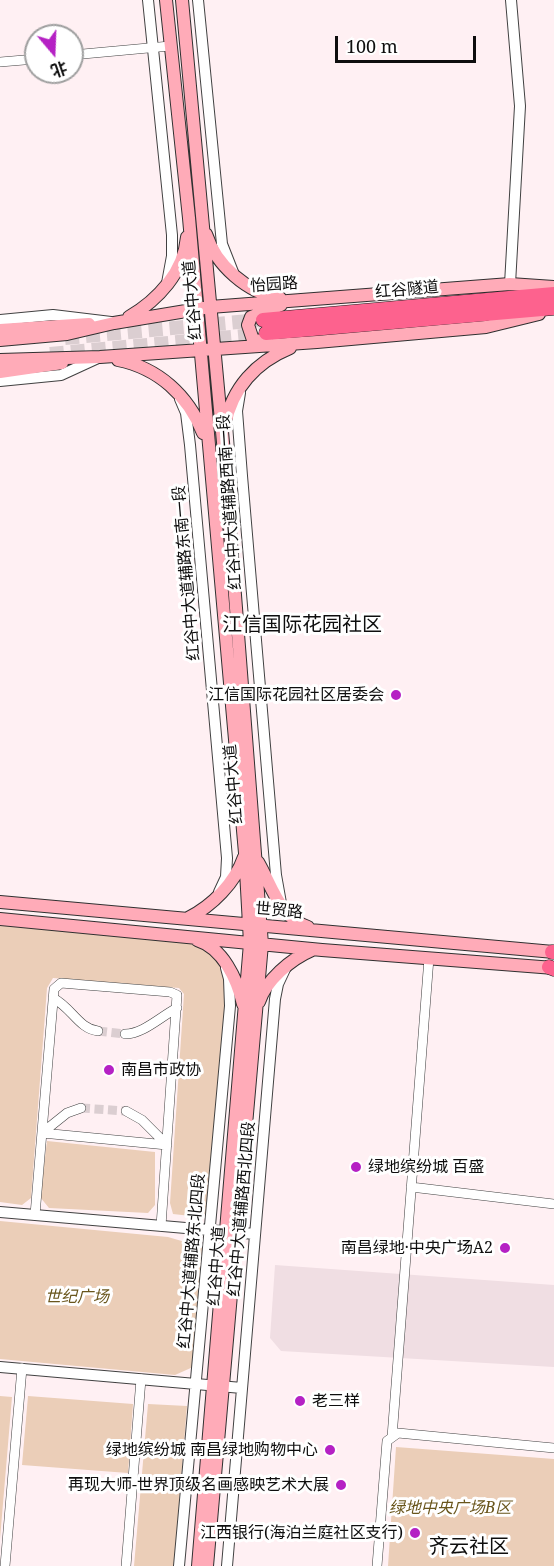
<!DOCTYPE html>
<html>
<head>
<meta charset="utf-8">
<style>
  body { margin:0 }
  #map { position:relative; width:554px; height:1566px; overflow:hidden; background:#fff0f3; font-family:"Noto Serif","Noto Sans SC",serif }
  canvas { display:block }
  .north { position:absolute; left:24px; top:24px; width:60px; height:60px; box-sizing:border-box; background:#fff; border:2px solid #9f9f9f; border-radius:50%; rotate:161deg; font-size:16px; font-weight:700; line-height:24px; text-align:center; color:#0e0e0e }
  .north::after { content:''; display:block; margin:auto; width:21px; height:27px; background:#b521c4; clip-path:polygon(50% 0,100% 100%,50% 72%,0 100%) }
  .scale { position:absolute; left:335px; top:36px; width:141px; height:27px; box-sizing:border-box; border:3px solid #0e0e0e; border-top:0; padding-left:8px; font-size:18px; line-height:21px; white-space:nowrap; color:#0e0e0e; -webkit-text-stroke:4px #fff; paint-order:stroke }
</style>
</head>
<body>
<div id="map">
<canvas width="554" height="1566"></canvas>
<div class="north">北</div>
<div class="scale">100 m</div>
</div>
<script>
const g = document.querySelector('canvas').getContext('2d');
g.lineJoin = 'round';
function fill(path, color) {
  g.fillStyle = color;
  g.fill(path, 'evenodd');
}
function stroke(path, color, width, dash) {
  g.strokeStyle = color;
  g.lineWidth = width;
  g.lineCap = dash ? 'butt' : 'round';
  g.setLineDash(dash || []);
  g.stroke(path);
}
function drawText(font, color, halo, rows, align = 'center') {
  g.font = font + ' "Noto Serif","Noto Sans SC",serif';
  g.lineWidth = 6;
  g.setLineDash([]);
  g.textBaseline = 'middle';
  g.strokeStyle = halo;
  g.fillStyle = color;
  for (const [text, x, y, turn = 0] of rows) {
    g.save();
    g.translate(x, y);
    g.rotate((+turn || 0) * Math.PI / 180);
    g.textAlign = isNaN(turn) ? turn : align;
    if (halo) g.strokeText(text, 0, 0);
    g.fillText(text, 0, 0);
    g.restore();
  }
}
fill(new Path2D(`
  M0,923l180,15c35,15 45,23 47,63l-21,212 -6,4 -27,-3 -3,-11 14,-209 -5,-6 -126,-10 -6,10 -16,210 -9,7 -22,-3z
  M47,1141l108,11v53l-7,8 -99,-5 -9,-11z
  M0,1221l168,16 34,10 -9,120 -18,8 -175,-16z
  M0,1396l12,1 -12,142z
  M28,1396l105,8 -5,69 -106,-8z
  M148,1404l39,2 -13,160h-40z
  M396,1447l158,12v107h-166z`), '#ebceb8');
fill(new Path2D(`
  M275,1265l279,20v82l-273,-16 -11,-13z`), '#f0dee3');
stroke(new Path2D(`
  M98,1031l27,3
  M81,1108l45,3`), '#dbced1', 9, [9, 4.5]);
stroke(new Path2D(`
  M65,338l195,-18
  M50,354l214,-20`), '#dbced1', 14, [14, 7]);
const minor = new Path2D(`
  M72,55l98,-9
  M0,62l36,-3
  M53,998c19,10 26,31 45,33
  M125,1034c18,0 35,-17 52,-26
  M81,1108l-14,5 -25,20 125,12 -25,-25 -16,-9
  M411,1187l143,17
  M35,1215l19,-226 7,-6 109,9 7,3 -16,231
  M392,1437l37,-479
  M5,1566l17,-198
  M126,1566l15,-187
  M377,1566l10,-125 11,-8 156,15`);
const tertiary = new Path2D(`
  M148,0l24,235v21l-5,27
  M198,0l24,244 11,28
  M510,284l10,-178 -9,-106
  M0,320l53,-5 58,7
  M0,381l61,-6 37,-17
  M240,393l-3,18 5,65 34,399 5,28
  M180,399l6,14 4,32 37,413 -1,19 -7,15
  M0,1212l255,22
  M0,1367l242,21
  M179,1566l51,-560 -1,-27 -3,-11
  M227,1566l48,-567 3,-15 8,-17`);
const secondary = new Path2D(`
  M166,0l23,218 56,635 5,90 -52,623
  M182,0l42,453 38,491 -55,622
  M206,234c10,31 41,59 74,64
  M129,317c29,-17 55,-45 58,-80
  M0,330l89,-6
  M0,340l67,-6 47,-11 96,-16 300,-23 44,3
  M266,341l-13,-1 -5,-15 3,-8 30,-12
  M0,360l100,-3 217,-15 169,-15 53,-13
  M118,360c40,8 70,35 85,73
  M0,372l62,-9
  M225,425c7,-37 31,-63 65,-77
  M258,862c14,24 21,55 50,65
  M0,902l554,50
  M188,918c24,-12 47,-35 56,-61
  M0,919l322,31 232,18
  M197,940c26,8 40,39 46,64
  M259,1002c7,-22 32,-43 53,-52`);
const primary = new Path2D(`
  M263,320l291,-26
  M266,333l288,-25
  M552,952h2
  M549,967l5,2`);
stroke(minor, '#414141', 10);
stroke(tertiary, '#414141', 12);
stroke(secondary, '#303030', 14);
stroke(primary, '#1f1f1f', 15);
stroke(minor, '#fff', 9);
stroke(tertiary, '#fff', 10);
stroke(secondary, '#ffabb8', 12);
stroke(primary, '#fd628e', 14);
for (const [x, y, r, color] of [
  [396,695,6,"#b521c4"],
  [109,1070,6,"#b521c4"],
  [356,1167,6,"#b521c4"],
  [505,1248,6,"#b521c4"],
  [300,1401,6,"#b521c4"],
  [330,1450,6,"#b521c4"],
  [341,1485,6,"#b521c4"],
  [415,1533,6,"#b521c4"]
]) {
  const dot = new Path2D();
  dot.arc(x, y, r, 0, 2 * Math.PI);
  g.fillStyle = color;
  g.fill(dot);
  stroke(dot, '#fff', 2);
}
drawText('16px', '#0e0e0e', '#fff', [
  ["怡园路",274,285,-4],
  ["红谷隧道",407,290,-5],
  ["红谷中大道",193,300,-95],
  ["红谷中大道辅路西南一段",230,502,-94],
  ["红谷中大道辅路东南一段",187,573,-95],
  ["红谷中大道",234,784,-95],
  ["世贸路",279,911,5],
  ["红谷中大道辅路西北四段",242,1209,-85],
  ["红谷中大道辅路东北四段",192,1261,-85],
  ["红谷中大道",217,1266,-86]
]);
drawText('16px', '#0e0e0e', '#fff', [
  ["江信国际花园社区居委会",384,695],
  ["南昌市政协",121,1070,"left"],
  ["绿地缤纷城 百盛",368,1167,"left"],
  ["南昌绿地·中央广场A2",493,1248],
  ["老三样",312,1401,"left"],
  ["绿地缤纷城 南昌绿地购物中心",318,1450],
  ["再现大师-世界顶级名画感映艺术大展",329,1485],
  ["江西银行(海泊兰庭社区支行)",403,1533]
], 'right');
drawText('italic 16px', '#69561c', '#fff', [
  ["世纪广场",77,1297],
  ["绿地中央广场B区",450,1508]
]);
drawText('20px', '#0e0e0e', '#fff', [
  ["江信国际花园社区",302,625],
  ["齐云社区",469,1547]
]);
</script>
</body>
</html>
